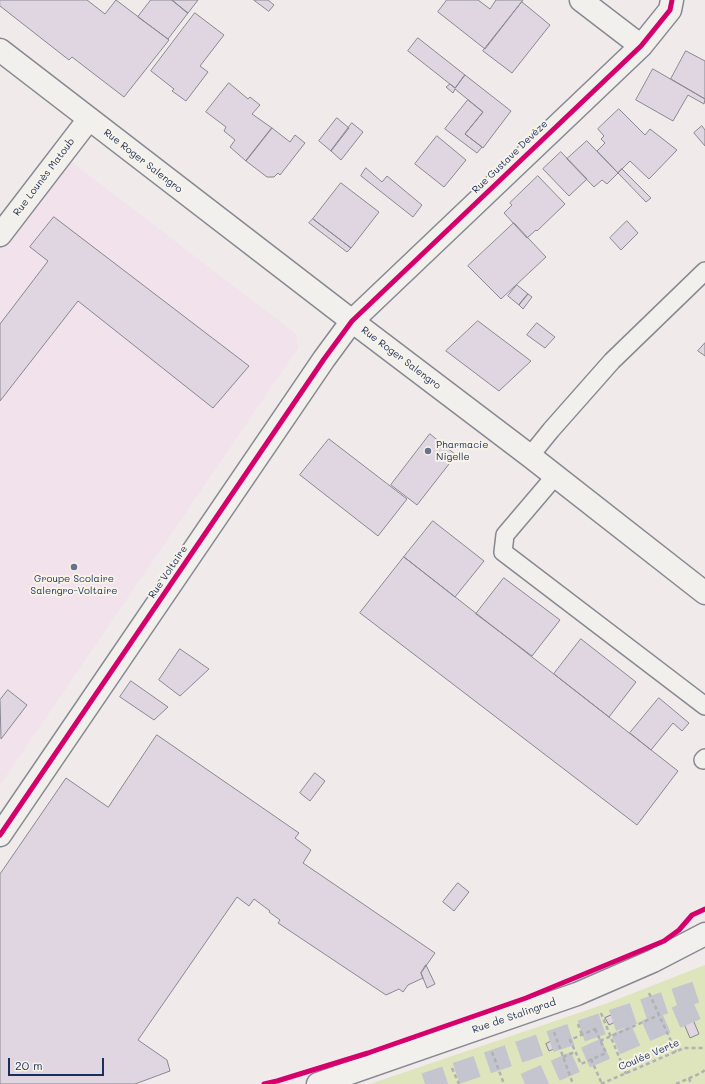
<!DOCTYPE html>
<html>
<head>
<meta charset="utf-8">
<style>
  body { margin:0 }
  #map { position:relative; width:705px; height:1084px; overflow:hidden; background:#f0eaeb; font-family:Mali,sans-serif }
  canvas { display:block }
  .scale { position:absolute; left:8px; top:1058px; width:96px; height:18px; box-sizing:border-box; border:2px solid #1b2f5e; border-top:0; padding-left:5px; font-size:12px; line-height:14px; white-space:nowrap; color:#1b2f5e; -webkit-text-stroke:3px #f7f3e8; paint-order:stroke }
</style>
</head>
<body>
<div id="map">
<canvas width="705" height="1084"></canvas>
<div class="scale">20 m</div>
</div>
<script>
const g = document.querySelector('canvas').getContext('2d');
g.lineJoin = 'round';
function fill(path, color) {
  g.fillStyle = color;
  g.fill(path, 'evenodd');
}
function stroke(path, color, width, dash) {
  g.strokeStyle = color;
  g.lineWidth = width;
  g.lineCap = dash ? 'butt' : 'round';
  g.setLineDash(dash || []);
  g.stroke(path);
}
function drawText(font, color, halo, rows, align = 'center') {
  g.font = font + ' Mali,sans-serif';
  g.lineWidth = 4;
  g.setLineDash([]);
  g.textBaseline = 'middle';
  g.strokeStyle = halo;
  g.fillStyle = color;
  for (const [text, x, y, turn = 0] of rows) {
    g.save();
    g.translate(x, y);
    g.rotate((+turn || 0) * Math.PI / 180);
    g.textAlign = isNaN(turn) ? turn : align;
    if (halo) g.strokeText(text, 0, 0);
    g.fillText(text, 0, 0);
    g.restore();
  }
}
fill(new Path2D(`
  M60,156l17,10 219,168 2,14 -298,437v-550z`), '#f1e2ec');
fill(new Path2D(`
  M705,965v119h-335l238,-81z`), '#dee4bb');
const building = new Path2D(`
  M0,0h87l18,14 11,-14 53,40 -45,57 -52,-40 -3,3 -69,-54z
  M151,0h21l16,13 -20,26 -30,-22z
  M172,0h26l-10,13z
  M254,0h14l6,5 -5,6z
  M447,0h31l12,9 6,-9h27l-38,49 -47,-37z
  M522,2l28,23 -38,48 -29,-22z
  M195,13l29,22 -24,31 8,6 -22,29 -14,-10 2,-2 -23,-18z
  M418,38l47,37 -10,13 -47,-37z
  M686,51l19,10v38l-34,-20z
  M653,69l52,30 -1,5 -16,-9 -15,26 -37,-21z
  M465,75l46,36 -28,37 -18,-14 18,-22 -28,-23 -2,4 -7,-6 4,-3 5,4z
  M229,83l19,16 2,-2 10,8 -8,9 20,14 -26,33 -16,-14 5,-7 -11,-9 2,-4 -20,-15z
  M468,100l15,12 -18,22 17,13 -5,6 -32,-24z
  M619,109l26,26 5,-6 27,21 -28,29 -19,-18 -12,12 -21,-22 8,-8 -4,-4 3,-3 -6,-7z
  M337,118l12,10 -18,23 -12,-10z
  M352,123l11,9 -22,28 -10,-9z
  M702,126l3,4v16l-11,-13z
  M272,128l18,14 5,-7 10,8 -25,32 -2,-2 -4,4h-7l-21,-16z
  M437,136l29,24 -22,27 -29,-23z
  M587,141l31,32 -11,11 -5,-4 -8,7 -27,-28z
  M561,152l26,27 -18,17 -26,-27z
  M366,168l16,14 5,-6 35,29 -9,12 -52,-41z
  M622,169l29,29 -5,4 -28,-29z
  M538,176l27,28 -28,27 -1,-1 -9,8 -23,-25 8,-8 -2,-2z
  M341,183l38,29 -28,36 -38,-29z
  M54,217l195,149 -36,42 -135,-107 -78,100v-77l48,-63 -18,-14z
  M313,219l38,29 -4,4 -38,-29z
  M627,221l11,12 -17,17 -11,-12z
  M514,223l32,34 -45,42 -33,-33z
  M517,285l11,9 -9,11 -11,-9z
  M528,294l4,3 -9,12 -4,-4z
  M478,321l53,40 -32,30 -53,-40z
  M537,323l18,14 -10,11 -18,-13z
  M705,343v13l-7,-5z
  M430,434l26,21 -39,50 -26,-20z
  M329,439l78,60 -29,37 -78,-61z
  M433,521l51,40 -29,36 -51,-40z
  M404,557l274,214 -41,54 -277,-212z
  M504,578l56,42 -28,36 -56,-42z
  M581,639l55,43 -27,35 -55,-43z
  M180,649l29,20 -29,27 -21,-16z
  M131,681l37,26 -14,13 -34,-23z
  M8,690l19,15 -26,34 -1,-39z
  M659,698l30,25 -7,8 -9,-8 -22,27 -21,-17z
  M157,735l142,98 -4,5 16,12 -8,13 132,90 -14,20 2,5 -15,7 -5,7 -4,-3 -13,6 -108,-72 2,-3 -11,-8 1,-1 -16,-12 -5,7 -12,-9 -99,143 29,20 3,11 -35,13h-135v-210l66,-96 42,29z
  M315,773l10,8 -15,20 -10,-8z
  M458,883l11,9 -15,19 -11,-9z
  M426,965l9,19 -8,4 -6,-15z
  M614,1014l3,7 -8,4 -4,-7z
  M691,1015l8,19 -9,4 -8,-19z
  M554,1040l4,7 -9,4 -3,-7z`);
fill(building, '#e0d6e1');
stroke(building, '#878891', 1);
stroke(new Path2D(`
  M425,1084l280,-95
  M525,1084l180,-79`), '#c5c5cf', 22, [22, 11]);
const service = new Path2D(`
  M530,456l21,-26 61,-69 93,-90
  M556,475l-51,60 -2,17 202,154
  M703,760l2,-2`);
const minor = new Path2D(`
  M581,0l60,46
  M0,235l89,-116
  M0,835l324,-476 28,-38 289,-275 29,-36 2,-10`);
const secondary = new Path2D(`
  M0,50l352,271 178,135 175,137`);
const primary = new Path2D(`
  M318,1084l259,-90 76,-33 52,-27`);
stroke(service, '#878891', 20);
stroke(minor, '#878891', 25);
stroke(secondary, '#878891', 25);
stroke(primary, '#878891', 25);
stroke(new Path2D(`
  M649,993l27,59
  M601,1013l25,61
  M578,1024l4,11
  M595,1029l11,24 -25,11 -11,-24z
  M554,1032l19,52
  M600,1041l59,-26
  M492,1052l12,32
  M563,1057l12,-5
  M591,1059l11,25
  M452,1068l7,16
  M689,1078l2,6
  M601,1084l83,-36h21
  M676,1084l25,-11 4,-3`), '#b0b1b5', 2.5, [4, 3]);
stroke(service, '#f2f0ed', 17);
stroke(minor, '#f2f0ed', 22);
stroke(secondary, '#f2f0ed', 22);
stroke(primary, '#f2f0ed', 22);
stroke(new Path2D(`
  M0,835l324,-476 28,-38 289,-275 29,-36 2,-10
  M264,1084l13,-3 91,-28 158,-55 138,-57 15,-11 13,-15 13,-6`), '#d6006c', 5);
for (const [x, y, r, color] of [
  [428,451,4,"#66708f"],
  [74,567,4,"#66708f"]
]) {
  const dot = new Path2D();
  dot.arc(x, y, r, 0, 2 * Math.PI);
  g.fillStyle = color;
  g.fill(dot);
  stroke(dot, '#f7f3e8', 1.5);
}
drawText('10px', '#1b2f5e', '#f7f3e8', [
  ["Rue Gustave Devèze",510,157,-44],
  ["Rue Roger Salengro",143,161,38],
  ["Rue Lounès Matoub",44,177,-53],
  ["Rue Roger Salengro",401,358,37],
  ["Rue Voltaire",168,572,-56],
  ["Rue de Stalingrad",514,1016,-19],
  ["Coulée Verte",649,1055,-23]
]);
drawText('10px', '#1b2f5e', '#f7f3e8', [
  ["Pharmacie",436,445],
  ["Nigelle",436,457],
  ["Groupe Scolaire",74,579,"center"],
  ["Salengro-Voltaire",74,591,"center"]
], 'left');
</script>
</body>
</html>
